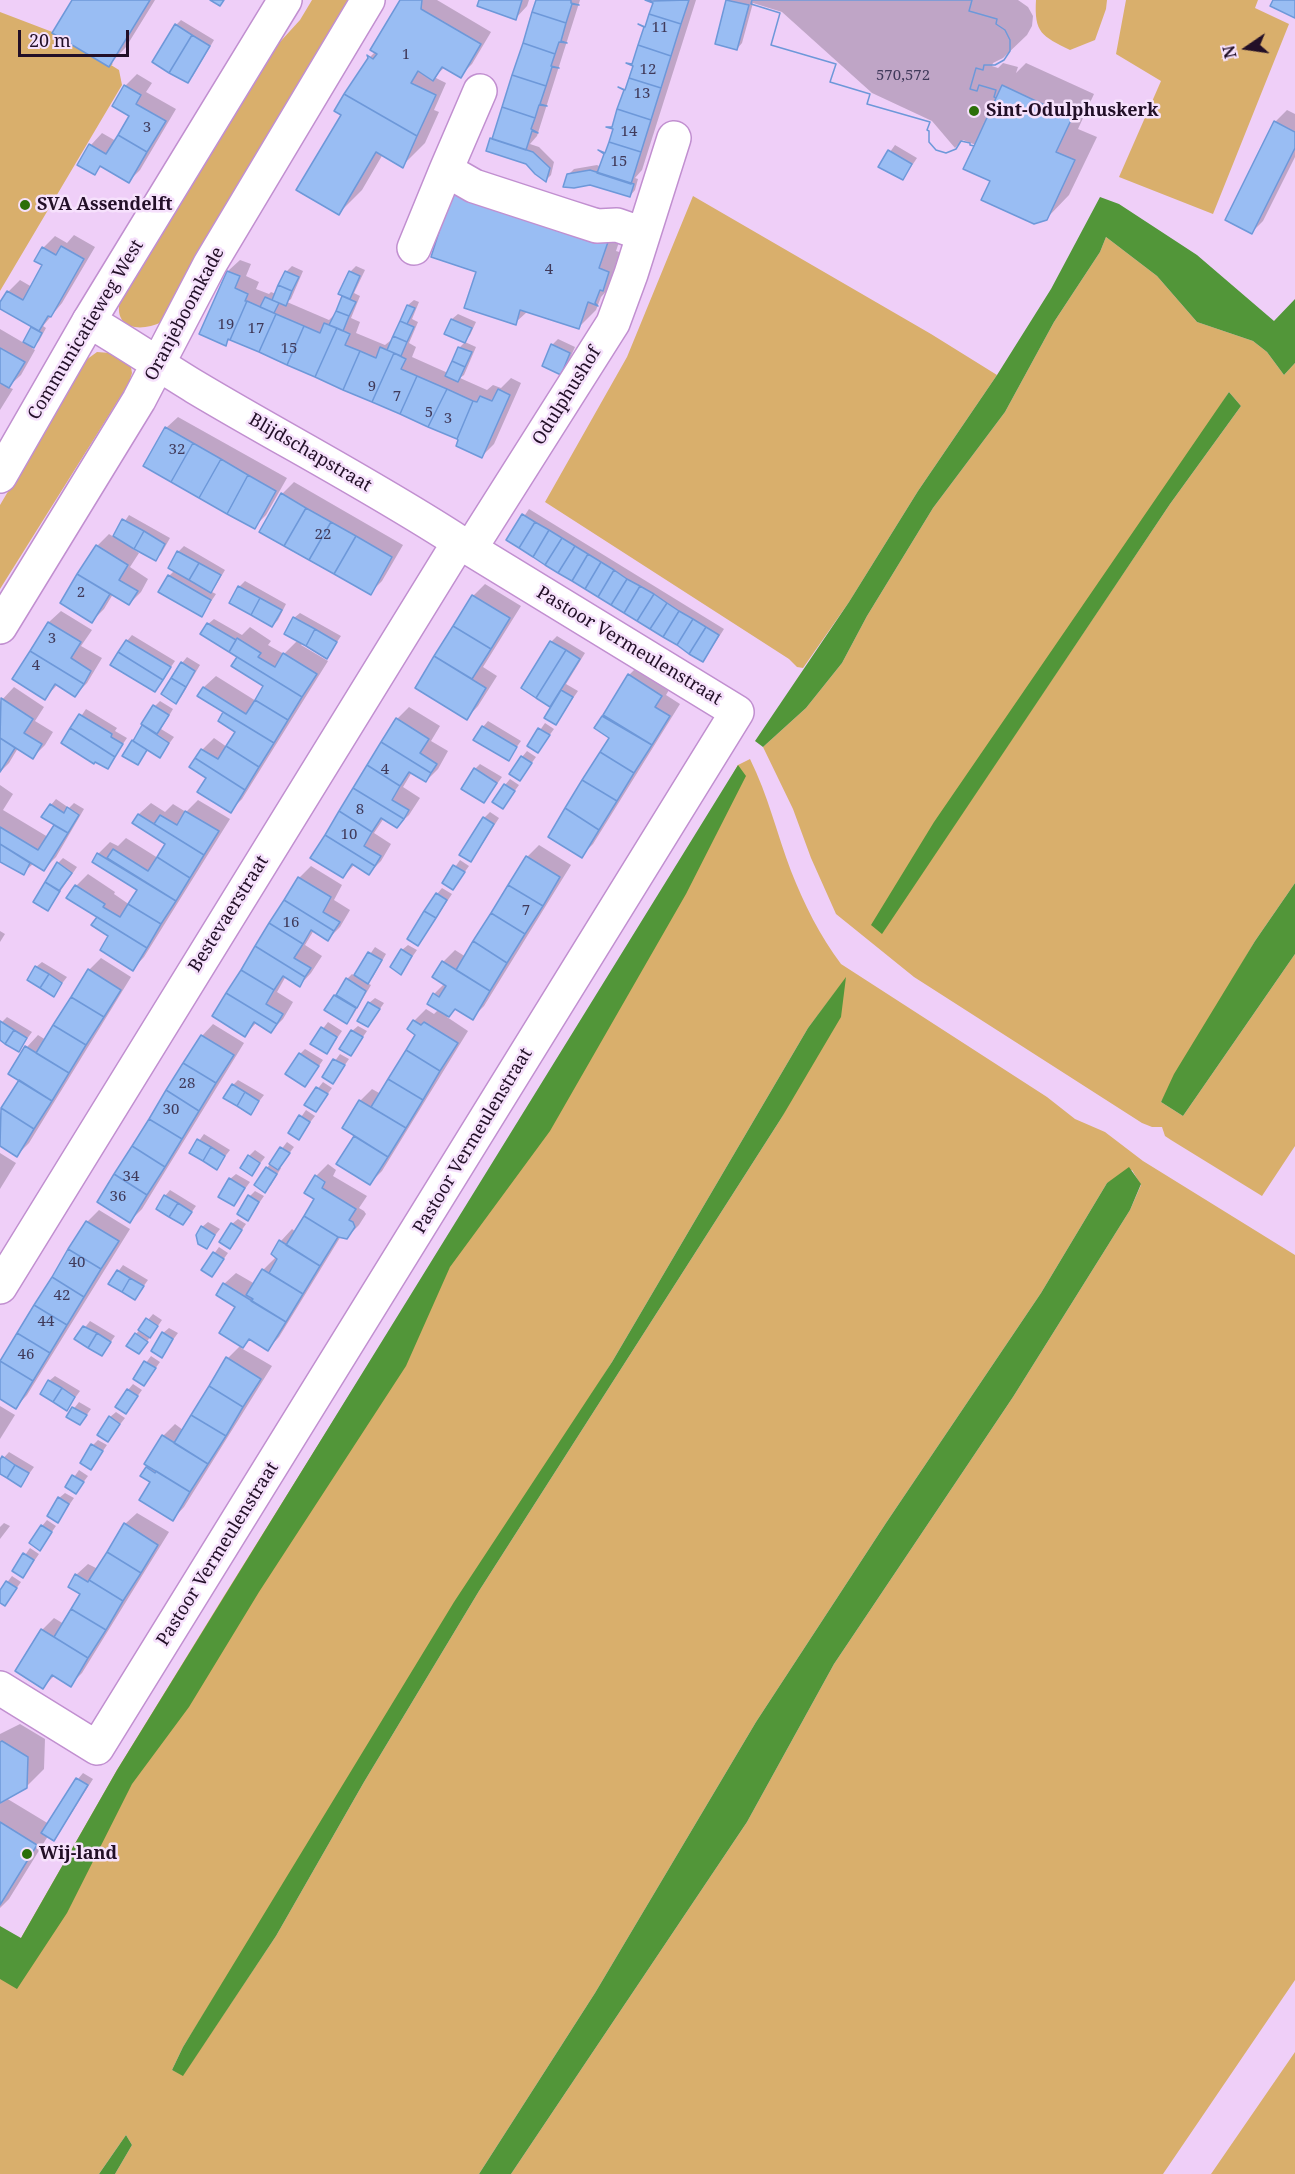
<!DOCTYPE html>
<html>
<head>
<meta charset="utf-8">
<style>
  body { margin:0 }
  #map { position:relative; width:1295px; height:2174px; overflow:hidden; background:#efcff8; font-family:"Noto Serif",serif }
  canvas { display:block }
  .north { position:absolute; left:1217px; top:18px; width:60px; height:60px; -webkit-text-stroke:4px #f6e1fc; paint-order:stroke; rotate:257deg; font-size:16px; font-weight:700; line-height:24px; text-align:center; color:#220f27 }
  .north::after { content:''; display:block; margin:auto; width:21px; height:27px; background:#220f27; clip-path:polygon(50% 0,100% 100%,50% 72%,0 100%) }
  .scale { position:absolute; left:18px; top:30px; width:111px; height:27px; box-sizing:border-box; border:3px solid #220f27; border-top:0; padding-left:8px; font-size:18px; line-height:21px; white-space:nowrap; color:#220f27; -webkit-text-stroke:4px #f6e1fc; paint-order:stroke }
</style>
</head>
<body>
<div id="map">
<canvas width="1295" height="2174"></canvas>
<div class="north">N</div>
<div class="scale">20 m</div>
</div>
<script>
const g = document.querySelector('canvas').getContext('2d');
g.lineJoin = 'round';
function fill(path, color) {
  g.fillStyle = color;
  g.fill(path, 'evenodd');
}
function stroke(path, color, width, dash) {
  g.strokeStyle = color;
  g.lineWidth = width;
  g.lineCap = dash ? 'butt' : 'round';
  g.setLineDash(dash || []);
  g.stroke(path);
}
function drawText(font, color, halo, rows, align = 'center') {
  g.font = font + ' "Noto Serif",serif';
  g.lineWidth = 5;
  g.setLineDash([]);
  g.textBaseline = 'middle';
  g.strokeStyle = halo;
  g.fillStyle = color;
  for (const [text, x, y, turn = 0] of rows) {
    g.save();
    g.translate(x, y);
    g.rotate((+turn || 0) * Math.PI / 180);
    g.textAlign = isNaN(turn) ? turn : align;
    if (halo) g.strokeText(text, 0, 0);
    g.fillText(text, 0, 0);
    g.restore();
  }
}
fill(new Path2D(`
  M312,0h45l-195,322c-21,10 -49,8 -42,-22l149,-246 31,-34z
  M1036,0h71l-1,9 -11,31 -25,10c-28,-14 -36,-17 -34,-50z
  M1126,0h132l-3,8 34,16 -76,190 -94,-37 42,-96 -45,-27z
  M0,12l55,21 58,31 -2,1 8,5 3,15 -122,206z
  M693,196l238,138 66,41 -79,116 -69,111 -46,66 -6,-1 -8,-8 -244,-157 82,-145z
  M1106,237l51,39 40,46 56,19 14,11 17,23 11,-12v520l-40,58 -94,161 22,14 112,-162v192l-33,50 -91,-56 -6,-4 -3,-9h-10l-10,-4 -228,-146 -78,-63 -25,-56 -18,-49 -30,-62 43,-39 36,-45 25,-47 66,-108 72,-96 49,-90 46,-70zM1229,392l12,14 -71,98 -289,430z
  M97,352l13,1 21,14 1,6 -3,10 -129,206v-84l86,-145z
  M750,759c18,36 27,75 41,112 13,33 29,65 50,93l206,133 28,22 30,13 38,29 152,94v725l-132,194h-652l236,-352 87,-158 179,-267 117,-187 11,-25 -9,-15 -25,13 -66,110 -155,230 -130,199 -161,271 -116,181h-364l17,-29 -6,-10 -27,39h-99v-244l16,10 5,-2 96,-168 107,-174 486,-780 28,-51zM846,978l-64,139 -303,474 -115,191 -88,154 -93,139 -11,-5 11,-23 429,-685 196,-334z
  M1295,2052v122h-84z`), '#d9af6c');
fill(new Path2D(`
  M1100,197l19,7 78,51 77,66 21,-22v64l-11,12 -17,-23 -14,-11 -56,-19 -40,-46 -51,-39 -6,15 -46,70 -49,90 -72,96 -66,108 -25,47 -36,45 -43,39 -8,-6 94,-139 69,-111 79,-116 54,-86z
  M1229,392l12,14 -71,98 -288,430 -11,-9 63,-103z
  M738,765l8,11 -60,118 -136,237 -100,136 -44,99 -147,226 -70,115 -57,77 -65,129 -50,76 -17,-10v-53l21,12 96,-168z
  M1295,883v71l-112,162 -22,-14 13,-28 81,-133z
  M846,977l-5,40 -59,100 -303,474 -115,191 -88,154 -93,140 -11,-6 11,-23 271,-445 158,-240 196,-334z
  M1129,1167l12,17 -11,26 -117,187 -179,267 -87,158 -236,352h-32l116,-181 161,-271 130,-199 155,-230 66,-110z
  M126,2135l6,10 -17,29h-16z`), '#529639');
fill(new Path2D(`
  M74,0h81l-29,47 -17,18z
  M402,0h35l54,32 -19,32 -12,12 -15,-9 -11,10 12,6 -12,27 5,2 -14,31 -23,23 -19,-12 -21,36 -23,23 4,-98 27,-58 6,-6z
  M481,0h48l-2,6 -11,12z
  M538,0h42l-43,136 -7,8 9,3 15,15 -3,13 -5,5 -19,-17 -36,-24 4,-4z
  M653,0h43l-54,170 -7,8 3,1 -3,11 -5,6 -61,-22 5,-5 23,-4 4,2 54,-165z
  M728,0h290l10,7 5,9 -1,10 -5,9 -24,23 -10,5 -1,3 6,2 5,-5 15,4 -2,6 10,-10 68,31 -16,35 19,8 -28,58 -23,24 -54,-39 -16,-35 -13,-5 -8,8 -23,-27 -60,-28 -90,-81 -29,-9 -11,40 -5,6 -20,-6z
  M181,20l33,20 -21,36 -6,6 -11,-57z
  M137,74l15,9 -6,9 30,17 -36,61 -11,11 -27,-15 -8,7 -15,-9 12,-19 11,-12 14,8 15,-25 -6,-30z
  M1287,110l8,4v43l-32,64 -11,11 23,-110z
  M895,145l22,13 -14,21 -23,-13z
  M625,224l-9,27 10,3 -14,31 -11,12 -5,13 -17,17 -51,-16 -13,12 -37,-52z
  M74,235l21,12 -33,56 -19,23 3,2 -7,13 -7,7 3,2 -14,25 -13,12 5,2 -13,21v-81l24,14 10,-16 -34,-19v-3l8,-13 12,-12 12,7 12,-22 -1,-17 12,-12 12,7z
  M240,260l11,4 -5,12 13,6 -3,7 13,5 2,-2 5,2 10,-22 6,-6 11,5 -12,28 -4,3 42,18 7,-7 8,-18 6,-23 6,-6 9,4 -11,23 6,3 -9,22 9,4 -4,11 29,12 10,-8 13,-32 6,-5 5,2 -7,17 6,3 -9,21 7,4 -4,10 36,16 11,-25 6,-6 11,5 -12,28 -4,3 27,12 6,-5 8,3 10,-10 10,5 -27,61 -12,12 -22,-17 -229,-101 -6,6 -24,-11 27,-62z
  M458,314l18,8 -6,13 -5,6 -19,-8 6,-14z
  M558,339l17,8 -9,20 -6,6 -8,-28z
  M178,417l109,61 -21,37 -12,12 -88,-99z
  M294,482l109,63 -21,36 -12,12 -88,-99z
  M529,509l195,120 -16,25 -6,6 -194,-120z
  M129,515l41,23 -9,16 -5,5 -22,-12 -1,2 6,4 -9,14 18,12 -7,13 -12,12 -16,-10 -9,15 -12,12 -30,-19 35,-56 12,-12 5,3z
  M184,546l41,24 -9,15 -6,6 6,3 -14,21 -33,-39 6,-6 3,-18z
  M245,581l41,23 -8,16 -6,6 -41,-24 8,-15z
  M485,584l36,22 -38,61 14,9 -19,30 -11,12 -50,-31 56,-91z
  M61,611l31,19 -11,16 21,12 -15,25 -12,12 -17,-11 -13,14 -31,-19 35,-57z
  M300,613l41,23 -14,21 -24,-14 -2,2 27,16 -86,138 -12,12 -22,-34 -6,-27 12,-12 13,9 10,-16 -17,-10 5,-9 -26,-17 5,-8 12,-11 40,25 9,-16 -57,-61 6,-5 28,16 8,-8 21,14 -3,4 16,9 14,-14 -4,-22z
  M132,635l43,26 -20,29 -28,-49z
  M557,636l28,17 -19,31 12,7 -22,32 -3,-16 -30,-19 28,-46z
  M187,657l13,8 -19,32 -5,5 6,-39z
  M641,663l32,20 -7,12 14,9 -87,140 -12,12 30,-119 -8,-20 26,-42z
  M14,687l30,20 -9,14 18,11 -8,13 -12,12 -15,-9 -9,15 -9,9v-70z
  M160,701l13,8 -12,20 13,8 -14,19 -12,-7 -11,14 -13,-8 31,-49z
  M409,707l31,19 -9,15 17,10 -10,18 -12,12 -14,-9 -9,15 17,11 -11,17 -12,11 -13,-8 -10,15 17,11 -10,17 -12,12 -14,-9 -12,13 54,-158z
  M86,709l31,19 -2,3 12,7 -20,29 -44,-24z
  M488,721l33,20 -13,18 -25,-32z
  M545,723l9,6 -16,22 -9,-5z
  M527,751l9,6 -16,22 2,-22z
  M480,764l22,13 -13,18 -14,-26z
  M510,779l9,6 -16,22 2,-22z
  M0,785l13,9 -10,16 45,27 8,-13 -5,-19 5,-6 13,9 5,-5 10,6 -28,48 -12,12 -10,-6 -11,10 -23,-14z
  M198,800l32,19 -86,138 -11,12 -34,-53 -23,-30 12,-12 27,18 -1,2 16,11 9,-15 -45,-29 5,-8 11,-11 8,4 8,-8 32,20 9,-15 -33,-20 5,-9 12,-11 14,9 8,-8 13,8z
  M490,812l9,6 -23,36 -5,6 13,-42z
  M539,845l32,20 -87,141 -12,12 -15,-10 -10,9 21,14 -86,140 -12,12 -32,-19 18,-29 -12,-8 16,-26 12,-12 9,5 37,-60 -4,-13 12,-12 8,5 5,-5 -5,-15 11,-11 -2,-21 12,-12 11,7 61,-100z
  M63,858l14,9 -29,42 10,-46z
  M460,860l9,6 -16,22 -9,-5z
  M311,866l31,19 -8,15 16,10 -10,17 -12,12 -14,-9 -9,15 17,11 -11,17 -11,12 -14,-9 -9,16 16,10 -10,17 -12,12 -14,-9 -12,13 -31,-20 85,-137z
  M442,888l10,6 -34,51 19,-51z
  M0,931l5,3 -5,8z
  M408,945l9,5 -16,23 1,-23z
  M375,947l11,7 -13,23 -6,6 4,2 -19,32 -5,5 -21,-12 21,-31 5,-5 3,2z
  M101,958l30,19 -102,166 -12,12 -17,-11v-30l21,-34 -11,-7 17,-26 11,-12 8,5 43,-70z
  M42,962l25,15 -14,18 -17,-28z
  M375,998l9,5 -16,23 1,-23z
  M7,1017l25,15 -13,18 -19,-12v-14z
  M328,1022l14,9 -15,22 -15,-10z
  M213,1024l31,19 -102,166 -12,12 72,-185z
  M358,1026l9,5 -16,23 1,-23z
  M305,1049l18,11 -18,26 -5,-32z
  M340,1054l9,5 -16,23 -9,-6z
  M238,1080l26,15 -14,18 -17,-28z
  M323,1082l9,6 -16,22 -10,-6z
  M306,1110l9,6 -17,22 -8,-5z
  M204,1134l26,16 -14,18 -25,-16z
  M287,1142l7,5 -15,20 2,1 -10,17 -6,6 2,-23z
  M255,1150l10,7 -13,17 -3,-18z
  M0,1153l16,10 -16,26z
  M328,1164l8,6 -3,6 34,20 -8,12 5,3 2,3 -7,11 -12,12 -6,-1 -62,101 -11,12 -17,-10 -10,9 31,18 -88,141 -11,12 -26,-51 16,-32 12,-12 8,6 45,-72 13,-13 -4,-39 -13,-22 12,-11 19,11 8,-14 14,-14 4,-15 11,-12 4,3 20,-33v-23z
  M236,1174l14,8 -16,22 -4,-25z
  M170,1190l26,16 -13,18 -18,-28z
  M255,1191l9,5 -16,23 2,-23z
  M99,1210l31,19 -103,166 -11,12 -16,-10v-34l87,-141z
  M238,1219l8,5 -16,23 2,-23z
  M208,1222l12,7 -14,18 -4,-20z
  M219,1247l9,6 -16,22 -9,-6z
  M123,1265l25,15 -13,18 -25,-15z
  M153,1314l9,6 -23,33 -3,-19z
  M90,1321l25,15 -13,18 -26,-15z
  M169,1328l9,5 -17,23 2,-23z
  M151,1356l9,6 -16,22 -9,-6z
  M55,1376l25,15 -13,18 -18,-28z
  M133,1384l9,6 -16,22 2,-22z
  M79,1402l12,7 -11,15 -12,-8z
  M0,1406l15,9 -15,24z
  M116,1412l9,6 -17,22 2,-23z
  M98,1440l9,5 -16,23 2,-23z
  M9,1452l25,15 -13,18 -21,-13v-10z
  M79,1470l9,6 -12,16 -9,-5z
  M65,1493l9,5 -16,23 1,-23z
  M137,1513l32,19 -87,141 -12,12 -15,-10 -12,12 -1,-57 12,-12 10,6 18,-30 -6,-19 12,-11 10,5 27,-45z
  M47,1520l9,6 -16,23 2,-23z
  M4,1523l6,3 -10,13v-12z
  M30,1548l9,6 -16,23 -9,-6z
  M12,1576l9,6 -16,22 -5,-3v-9z
  M20,1724l25,15 -1,30 -18,18 -20,11 43,26 29,-45 5,-6 10,6 -34,54 -5,6 -6,-3 -39,63 -9,9v-174z`), '#0003');
const building = new Path2D(`
  M72,0h78l-41,67 -57,-34z
  M210,0h14l-4,6z
  M400,0h22l-1,9 60,35 -20,34 -19,-11 -9,14 -15,-10 -7,12 25,12 -19,41 -73,-42 24,-36 -1,-3 6,4 4,-5 -7,-4z
  M479,0h43l-6,20 -39,-14z
  M536,0h35v3l8,2 -7,-1 -6,19 -34,-11z
  M645,0l7,1 37,-1 -8,24 -32,-10 4,-11z
  M726,0l23,5 -12,45 -22,-6z
  M752,0h220l-3,11 28,8 -1,5 9,6 5,10v11l-6,9 -9,5h-11l-1,5 -7,-2 -6,21 7,2 2,-6 17,5 -2,7 2,1 6,-13 70,33 -16,34 19,8 -28,60 -13,4 -53,-24 9,-19 -27,-12 11,-23 -4,-1v-2l-9,-2 -5,8 -10,4 -10,-3 -7,-8v-11l-2,-1 3,-8 -63,-18 3,-10 -40,-12 6,-18 -65,-19 9,-32 -29,-9z
  M752,0h220l-3,11 28,8 -1,5 9,6 5,10v11l-6,9 -9,5h-11l-1,5 -7,-2 -6,21 7,2 2,-6 17,5 -2,7 2,1 -22,48 -4,-1v-2l-9,-2 -5,8 -10,4 -10,-3 -7,-8v-11l-2,-1 3,-8 -63,-18 3,-10 -40,-12 6,-18 -65,-19 9,-32 -29,-9z
  M1273,0h22v18l-25,-12z
  M532,12l34,11 -5,18 6,2 -8,-1 -4,12 -32,-11z
  M649,14l32,10 -10,32 -33,-11 6,-18 -6,-3 7,3z
  M175,24l17,11 -23,38 -17,-11z
  M192,35l18,11 -22,37 -19,-10z
  M523,43l32,11 -4,12 8,2 -7,-1 -6,19 -34,-11z
  M638,45l33,11 -10,32 -32,-10 4,-12 -7,-3 6,1z
  M512,75l34,11 -6,18 7,2 -8,-1 -4,13 -33,-11z
  M629,78l32,10 -10,32 -34,-11 7,-19 -6,-3 7,3z
  M124,85l17,10 -5,9 30,17 -19,31 -29,-17 11,-19 -17,-10z
  M344,94l73,42 -14,32 -27,-16 -37,63 -43,-25 45,-75 -7,-4z
  M502,107l33,11 -4,11 7,4 -6,-2 -6,19 -34,-11z
  M617,109l34,11 -10,32 -32,-10 4,-13 -7,-2h6z
  M1274,121l21,11v16l-43,86 -27,-14z
  M118,135l29,17 -18,31 -29,-17 -5,9 -18,-10 12,-21 17,10z
  M490,138l43,14 17,16 -4,14 -11,-8 -9,-10 -40,-13z
  M609,142l32,10 -10,32 -34,-11 7,-19 -6,-4 7,3z
  M888,150l24,14 -9,16 -25,-13z
  M590,170l44,14 -4,13 -40,-12 -16,3 -11,-1 4,-13z
  M452,191l156,51 -9,26 10,4 -6,19 -3,-1 -5,13 3,3 -10,-4 -9,27 -59,-19 -4,15 -52,-17 12,-36 -45,-15z
  M61,246l23,13 -33,58 -3,-1 -9,15 -39,-22v-7l7,-11 16,9 19,-35 -8,-4 8,-14 14,8z
  M227,271l13,5 -5,12 13,6 -3,7h2l-17,39 -2,-1 -2,7 -27,-12z
  M285,271l14,6 -7,14 -14,-6z
  M349,271l11,5 -10,23 -12,-5z
  M278,285l14,6 -6,15 -14,-6z
  M342,296l14,6 -7,14 -13,-5z
  M265,297l14,6 -5,10 -14,-6z
  M247,301l29,13 -17,38 -29,-12z
  M407,305l8,3 -8,16 -7,-3z
  M336,311l13,5 -6,15 -14,-6z
  M276,314l28,12 -17,39 -28,-13z
  M451,319l21,9 -7,15 -21,-9z
  M400,321l14,6 -7,15 -14,-6z
  M324,323l13,5 -22,49 -28,-12 17,-39 16,7z
  M31,327l11,6 -8,15 -11,-6z
  M337,328l13,6 -5,11 15,6 -17,39 -28,-13z
  M393,336l14,6 -6,14 -14,-6z
  M551,344l19,9 -9,22 -19,-9z
  M380,347l14,6 -22,49 -29,-12 17,-39 16,7z
  M458,347l14,5 -7,15 -13,-6z
  M0,348l25,14 -16,26 -9,-5z
  M394,353l12,6 -5,10 16,7 -17,38 -28,-12z
  M452,361l13,6 -7,15 -13,-6z
  M417,376l30,13 -19,38 -28,-13z
  M447,389l26,12 -16,38 -29,-12z
  M498,389l12,6 -28,63 -26,-12 2,-6 -1,-1 16,-38 4,1 3,-6 12,5z
  M165,427l28,16 -22,39 -28,-16z
  M193,443l28,16 -22,39 -28,-16z
  M221,459l27,16 -21,39 -28,-16z
  M248,475l28,16 -21,38 -28,-15z
  M281,493l25,15 -22,38 -25,-14z
  M306,508l25,14 -22,38 -25,-14z
  M522,514l13,8 -16,26 -13,-8z
  M122,519l22,12 -10,18 -21,-13z
  M331,522l25,14 -22,38 -25,-14z
  M535,522l14,8 -16,27 -14,-9z
  M549,530l13,8 -17,27 -12,-8z
  M144,531l21,13 -9,17 -22,-12z
  M356,536l36,21 -21,38 -37,-21z
  M562,538l13,8 -17,27 -13,-8z
  M96,545l32,20 -9,15 19,11 -9,14 -52,-31z
  M575,546l13,8 -16,27 -14,-8z
  M177,551l22,12 -10,17 -21,-12z
  M588,554l13,8 -16,27 -13,-8z
  M601,562l13,8 -16,27 -13,-8z
  M199,563l22,12 -10,18 -22,-13z
  M614,570l13,9 -16,26 -13,-8z
  M77,574l33,20 -18,29 -32,-20z
  M168,575l43,25 -9,17 -44,-25z
  M627,579l13,7 -16,27 -13,-8z
  M238,586l22,12 -9,17 -22,-12z
  M640,586l14,8 -17,27 -13,-8z
  M654,594l13,9 -17,26 -13,-8z
  M472,595l38,23 -19,31 -38,-23z
  M260,598l22,12 -10,17 -21,-12z
  M667,603l12,8 -16,26 -13,-8z
  M679,611l14,8 -16,26 -14,-8z
  M293,617l22,12 -9,17 -22,-12z
  M693,619l13,8 -17,27 -12,-9z
  M48,622l33,20 -10,16 20,13 -7,13 -54,-33z
  M207,623l29,17 -7,12 -29,-18z
  M453,626l38,23 -19,30 -38,-23z
  M706,627l13,8 -16,27 -14,-8z
  M315,629l22,13 -10,17 -21,-13z
  M237,638l24,15 -3,4 17,10 8,-14 34,21 -15,23 -73,-45z
  M126,640l45,27 -8,13 -45,-28z
  M550,641l16,9 -30,48 -15,-10z
  M566,650l14,9 -30,48 -14,-9z
  M30,651l54,33 -9,13 -20,-13 -10,16 -33,-21z
  M118,652l45,28 -8,12 -45,-27z
  M229,652l73,45 -14,23 -33,-20 8,-14 -32,-20 6,-9z
  M434,656l52,32 -19,32 -52,-32z
  M181,662l14,9 -9,16 -15,-9z
  M628,674l34,22 -7,11 15,9 -18,29 -49,-30z
  M171,678l15,9 -10,17 -15,-10z
  M203,687l43,27 9,-14 33,20 -14,23 -77,-47z
  M561,690l12,7 -17,28 -12,-7z
  M1,698l32,21 -9,14 18,11 -9,15 -33,-21z
  M153,705l16,10 -12,19 -16,-10z
  M223,712l51,31 -15,24 -33,-21 9,-14 -17,-11z
  M79,714l33,20 -1,3 12,7 -8,13 -45,-29z
  M602,716l50,29 -18,28 -34,-21 9,-14 -15,-10z
  M396,718l33,21 -9,14 17,11 -6,9 -50,-31z
  M142,725l27,18 -9,15 -27,-17z
  M482,726l35,21 -8,14 -36,-21z
  M70,728l45,29 -7,12 -13,-7 -1,2 -33,-21z
  M538,728l12,7 -12,18 -11,-7z
  M0,738l15,10 -15,24z
  M132,740l15,10 -9,15 -16,-9z
  M381,742l50,31 -5,9 -17,-10 -9,14 -33,-21z
  M226,746l33,21 -14,23 -50,-32 6,-9 17,10z
  M600,752l34,21 -17,28 -35,-21z
  M521,756l11,7 -12,18 -11,-7z
  M195,758l50,32 -14,23 -34,-21 9,-14 -17,-11z
  M367,765l33,21 -8,14 17,10 -5,9 -51,-31z
  M474,768l23,15 -13,20 -23,-14z
  M582,780l35,21 -18,29 -34,-22z
  M504,784l11,7 -12,18 -11,-7z
  M353,788l51,31 -7,9 -16,-10 -9,14 -33,-21z
  M50,804l14,9 3,-6 12,8 -11,18 -27,-16z
  M565,808l34,22 -17,28 -34,-21z
  M185,811l34,20 -15,24 -50,-31 6,-9 17,10z
  M339,811l33,21 -8,14 17,10 -6,10 -50,-31z
  M138,814l66,41 -14,23 -33,-21 8,-13 -33,-21z
  M483,817l11,7 -23,38 -12,-7z
  M54,825l14,8 -24,38 -44,-27v-17l38,23z
  M325,835l50,31 -6,9 -17,-11 -9,14 -33,-20z
  M0,844l30,19 -6,12 -24,-13z
  M113,849l35,22 9,-14 33,21 -14,23 -69,-43z
  M97,853l79,48 -15,23 -33,-20 9,-14 -45,-28z
  M526,856l34,21 -17,29 -35,-21z
  M57,862l15,11 -13,18 -14,-9z
  M453,865l12,7 -12,18 -11,-7z
  M298,877l33,20 -8,15 17,10 -6,9 -50,-31z
  M45,882l15,9 -12,20 -15,-9z
  M75,885l30,19 -2,3 17,10 8,-13 33,20 -14,24 -81,-50z
  M508,885l35,21 -18,28 -34,-21z
  M436,893l11,7 -11,18 -12,-7z
  M284,900l50,31 -6,10 -17,-11 -8,14 -34,-21z
  M424,911l12,7 -18,28 -11,-7z
  M491,913l34,21 -18,29 -34,-22z
  M97,917l50,31 -14,23 -33,-21 8,-14 -17,-11z
  M269,923l34,21 -9,14 17,10 -6,9 -50,-31z
  M473,941l34,22 -17,28 -34,-21z
  M255,946l50,31 -5,10 -17,-11 -9,14 -33,-20z
  M401,949l11,7 -11,19 -11,-8z
  M368,952l14,8 -14,24 -14,-9z
  M442,961l48,30 -17,29 -18,-11 -6,8 -22,-13 6,-11 6,4 7,-11 -14,-9z
  M35,966l14,8 -9,14 -13,-8z
  M88,969l33,21 -17,27 -33,-20z
  M241,970l33,20 -8,14 17,10 -6,10 -51,-31z
  M49,974l13,9 -8,14 -14,-9z
  M346,978l20,13 -9,17 -21,-13z
  M226,993l51,31 -6,9 -17,-11 -9,15 -33,-21z
  M334,995l22,13 -9,16 -23,-14z
  M71,997l33,20 -18,28 -33,-20z
  M368,1002l12,7 -12,18 -11,-6z
  M413,1020l8,5 3,-3 34,21 -18,28 -34,-21 9,-15 -8,-6z
  M0,1021l14,9 -9,14 -5,-4z
  M53,1025l33,20 -17,28 -33,-20z
  M321,1027l16,10 -10,17 -17,-10z
  M14,1030l13,8 -8,14 -14,-8z
  M351,1030l12,7 -12,19 -12,-7z
  M201,1035l33,20 -18,28 -33,-20z
  M25,1046l44,27 -17,28 -44,-27z
  M406,1050l34,21 -17,29 -35,-21z
  M299,1053l20,13 -14,21 -20,-13z
  M333,1059l12,6 -12,19 -11,-7z
  M183,1063l33,20 -17,28 -33,-21z
  M388,1079l35,21 -17,28 -35,-21z
  M19,1080l33,21 -18,28 -33,-21z
  M232,1084l13,8 -8,14 -14,-8z
  M316,1087l12,7 -12,18 -12,-7z
  M166,1090l33,21 -17,28 -33,-20z
  M245,1092l14,9 -8,14 -14,-9z
  M359,1100l47,28 -18,29 -46,-29z
  M1,1108l33,21 -17,28 -17,-11z
  M299,1115l11,7 -11,18 -11,-7z
  M149,1119l33,20 -17,28 -33,-21z
  M354,1136l34,21 -18,28 -34,-21z
  M197,1139l14,8 -8,14 -14,-8z
  M132,1146l33,21 -18,28 -33,-21z
  M211,1147l14,9 -8,14 -14,-9z
  M280,1147l10,6 -12,17 -9,-6z
  M248,1155l12,8 -8,13 -12,-8z
  M266,1167l11,7 -12,19 -11,-8z
  M114,1174l33,21 -17,28 -33,-21z
  M315,1175l10,7 -3,6 34,21 -7,11 4,2 2,5 -8,12 -9,-2 -34,-21 10,-17 -10,-6z
  M229,1178l16,10 -11,18 -16,-9z
  M164,1195l14,8 -9,14 -13,-8z
  M248,1195l11,7 -11,19 -11,-7z
  M178,1203l14,9 -9,13 -14,-8z
  M304,1216l34,21 -18,29 -34,-21z
  M86,1221l33,20 -18,28 -33,-20z
  M231,1223l11,7 -12,19 -11,-7z
  M201,1226l14,9 -8,14 -9,-5 -2,-9z
  M279,1240l41,26 -17,28 -34,-21 8,-14 -6,-5z
  M68,1249l33,20 -17,28 -32,-20z
  M213,1252l11,7 -12,18 -11,-7z
  M262,1269l41,25 -17,28 -35,-21 2,-2 -7,-4z
  M117,1270l13,8 -8,14 -14,-8z
  M52,1277l32,20 -17,28 -33,-20z
  M130,1278l14,8 -9,14 -13,-8z
  M223,1283l63,39 -18,29 -19,-12 -6,9 -24,-15 16,-26 -19,-12z
  M34,1305l33,20 -17,28 -33,-20z
  M146,1318l12,8 -8,12 -12,-8z
  M83,1326l14,7 -9,15 -14,-9z
  M162,1332l11,7 -11,19 -11,-7z
  M17,1333l33,20 -17,28 -33,-20z
  M97,1333l14,9 -9,14 -14,-8z
  M135,1333l13,9 -9,12 -13,-8z
  M226,1357l35,22 -18,28 -34,-21z
  M0,1361l33,20 -17,28 -16,-10z
  M144,1361l12,7 -12,18 -11,-7z
  M48,1380l14,8 -9,14 -13,-8z
  M209,1386l34,21 -17,29 -35,-21z
  M62,1388l13,9 -8,14 -14,-9z
  M127,1389l11,7 -12,18 -11,-7z
  M72,1407l15,8 -7,10 -14,-8z
  M191,1415l35,21 -18,28 -34,-21z
  M109,1416l11,8 -12,18 -11,-7z
  M162,1435l46,29 -18,28 -46,-28z
  M91,1444l12,7 -12,19 -11,-7z
  M2,1456l13,9 -8,13 -7,-4v-14z
  M15,1465l14,8 -8,14 -14,-9z
  M146,1467l9,6 1,-2 34,21 -17,29 -34,-21 11,-18 -10,-6z
  M72,1475l12,7 -8,12 -11,-7z
  M58,1497l11,7 -11,19 -11,-7z
  M124,1523l34,22 -17,28 -34,-21z
  M41,1525l11,7 -12,19 -11,-8z
  M107,1552l34,21 -18,28 -34,-21z
  M23,1553l11,7 -11,18 -11,-7z
  M75,1574l13,8 1,-2 34,21 -17,29 -35,-21 9,-15 -12,-7z
  M6,1581l11,7 -12,18 -5,-3v-13z
  M71,1609l35,21 -18,28 -34,-21z
  M41,1629l47,29 -17,29 -19,-12 -9,14 -28,-18z
  M2,1741l26,16 -1,31 -27,15v-61z
  M76,1778l12,7 -34,56 -13,-8z
  M0,1822l37,23 -37,60z`);
fill(building, '#99bdf3');
stroke(building, '#6d98d9', 1.5);
const minor = new Path2D(`
  M480,91l-34,79 28,16 92,30 31,10 20,-1 26,9
  M414,248l32,-78
  M470,549l143,-226 18,-49 43,-136
  M0,627l139,-227 71,-136 158,-264
  M0,1287l459,-745
  M0,1688l97,60 640,-1036 -278,-170c-86,-56 -177,-103 -264,-155 -36,-22 -70,-45 -106,-66`);
const tertiary = new Path2D(`
  M0,476l89,-155 196,-321`);
stroke(minor, '#c18fd0', 36);
stroke(tertiary, '#c18fd0', 36);
stroke(minor, '#fff', 33);
stroke(tertiary, '#fff', 33);
for (const [x, y, r, color] of [
  [974,111,6,"#2c6f09"],
  [25,205,6,"#2c6f09"],
  [27,1854,6,"#2c6f09"]
]) {
  const dot = new Path2D();
  dot.arc(x, y, r, 0, 2 * Math.PI);
  g.fillStyle = color;
  g.fill(dot);
  stroke(dot, '#f6e1fc', 2);
}
drawText('15px', '#403a5a', null, [
  ["11",660,28],
  ["1",406,55],
  ["12",648,70],
  ["570,572",903,76],
  ["13",642,94],
  ["3",147,128],
  ["14",629,132],
  ["15",619,162],
  ["4",549,270],
  ["19",226,325],
  ["17",256,329],
  ["15",289,349],
  ["9",372,387],
  ["7",397,397],
  ["5",429,413],
  ["3",448,419],
  ["32",177,450],
  ["22",323,535],
  ["2",81,593],
  ["3",52,639],
  ["4",36,666],
  ["4",385,770],
  ["8",360,810],
  ["10",349,835],
  ["7",526,911],
  ["16",291,923],
  ["28",187,1084],
  ["30",171,1110],
  ["34",131,1177],
  ["36",118,1197],
  ["40",77,1263],
  ["42",62,1296],
  ["44",46,1322],
  ["46",26,1355]
]);
drawText('bold 18px', '#220f27', '#f6e1fc', [
  ["Sint-Odulphuskerk",986,111],
  ["SVA Assendelft",37,205],
  ["Wij-land",39,1854]
], 'left');
drawText('18px', '#220f27', '#f6e1fc', [
  ["Oranjeboomkade",185,314,-62],
  ["Communicatieweg West",86,330,-59],
  ["Odulphushof",567,396,-58],
  ["Blijdschapstraat",310,453,30],
  ["Pastoor Vermeulenstraat",629,646,31],
  ["Bestevaerstraat",229,914,-58],
  ["Pastoor Vermeulenstraat",473,1141,-59],
  ["Pastoor Vermeulenstraat",218,1554,-58]
]);
</script>
</body>
</html>
